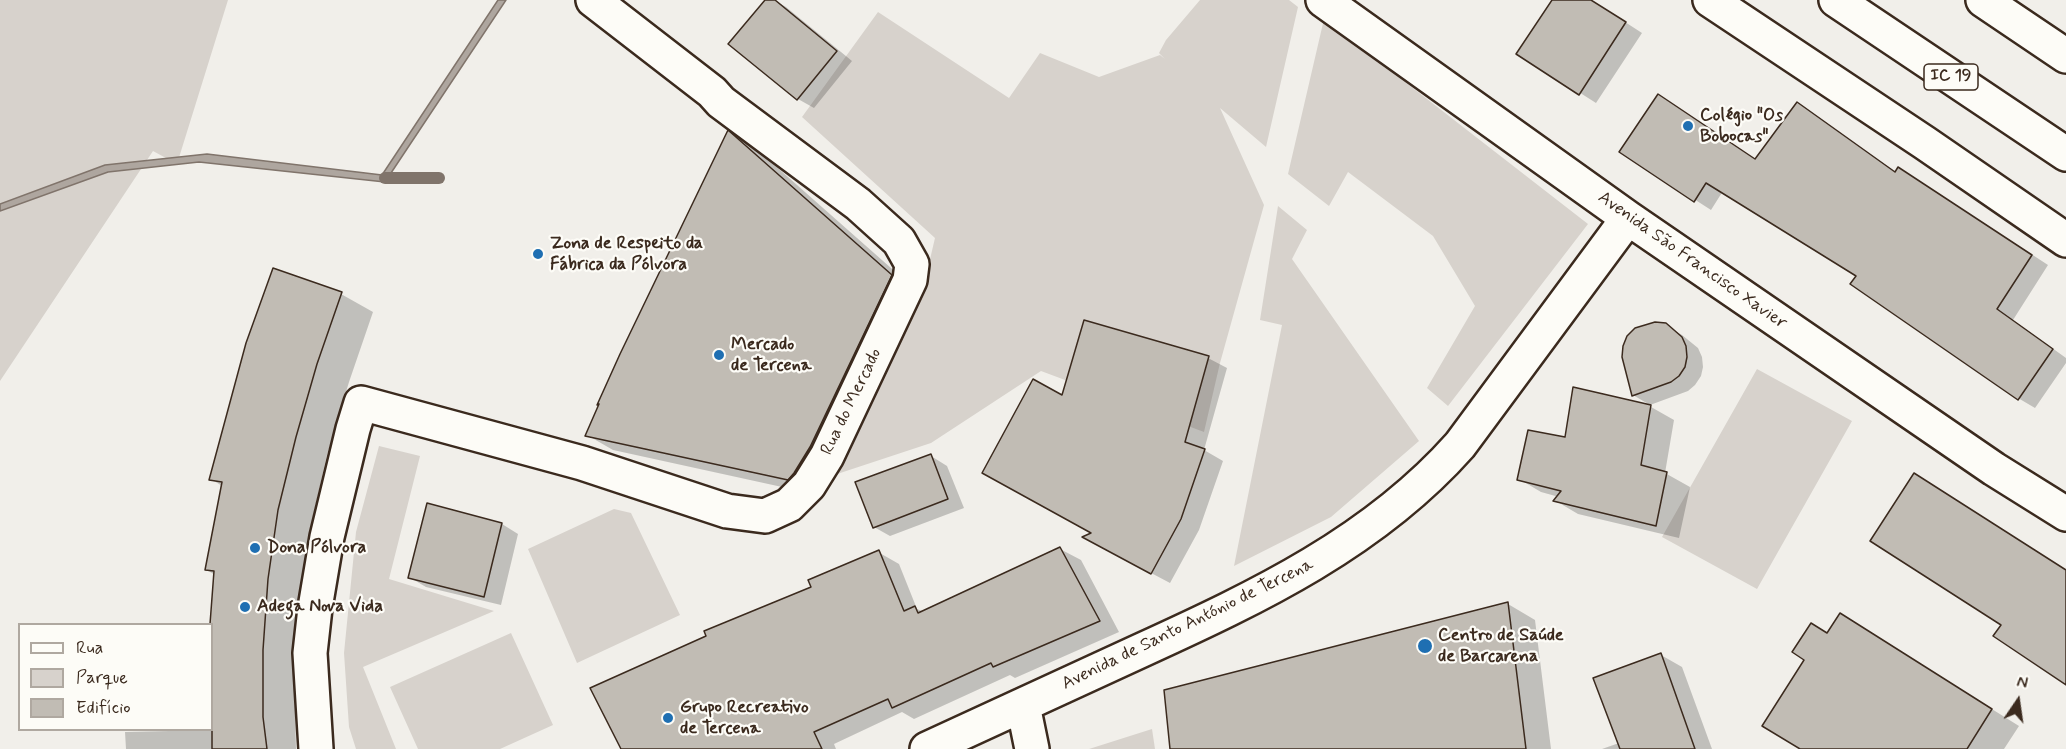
<!DOCTYPE html>
<html>
<head>
<meta charset="utf-8">
<style>
  body { margin:0 }
  #map { position:relative; width:2066px; height:749px; overflow:hidden; background:#f1efea; font-family:Mynerve,sans-serif }
  canvas { display:block }
  .legend { position:absolute; left:18px; top:623px; width:195px; height:108px; box-sizing:border-box; background:#fdfcf7; border:2px solid #afa8a0; margin:0; padding:8px 10px; list-style:none; font-size:18px; color:#3b2a1e }
  .legend li { display:flex; align-items:center; gap:12px; height:30px }
  .legend b { width:30px; border:2px solid #afa8a0 }
  .north { position:absolute; left:1988px; top:671px; width:60px; height:60px; -webkit-text-stroke:4px #fdfcf7; paint-order:stroke; rotate:13deg; font-size:16px; font-weight:700; line-height:24px; text-align:center; color:#3b2a1e }
  .north::after { content:''; display:block; margin:auto; width:21px; height:27px; background:#3b2a1e; clip-path:polygon(50% 0,100% 100%,50% 72%,0 100%) }
</style>
</head>
<body>
<div id="map">
<canvas width="2066" height="749"></canvas>
<ul class="legend">
<li><b style="height:8px;background:#fdfcf7"></b>Rua</li>
<li><b style="height:16px;background:#d7d2cc"></b>Parque</li>
<li><b style="height:16px;background:#c1bcb4"></b>Edifício</li>
</ul>
<div class="north">N</div>
</div>
<script>
const g = document.querySelector('canvas').getContext('2d');
g.lineJoin = 'round';
function fill(path, color) {
  g.fillStyle = color;
  g.fill(path, 'evenodd');
}
function stroke(path, color, width, dash) {
  g.strokeStyle = color;
  g.lineWidth = width;
  g.lineCap = dash ? 'butt' : 'round';
  g.setLineDash(dash || []);
  g.stroke(path);
}
function drawText(font, color, halo, rows, align = 'center') {
  g.font = font + ' Mynerve,sans-serif';
  g.lineWidth = 4.5;
  g.setLineDash([]);
  g.textBaseline = 'middle';
  g.strokeStyle = halo;
  g.fillStyle = color;
  for (const [text, x, y, turn = 0] of rows) {
    g.save();
    g.translate(x, y);
    g.rotate((+turn || 0) * Math.PI / 180);
    g.textAlign = isNaN(turn) ? turn : align;
    if (halo) g.strokeText(text, 0, 0);
    g.fillText(text, 0, 0);
    g.restore();
  }
}
fill(new Path2D(`
  M0,0h228l-51,164 -24,-13 -153,230z
  M1200,0h89l9,7 -32,140 -46,-39 44,97 -44,158 -16,69 -163,-61 -110,72 -106,35 95,-176 15,-64 -133,-121 76,-105 131,86 31,-45 59,24 61,-22 5,4 -6,-6 7,-13z
  M1324,19l264,205 -140,182 -21,-18 48,-82 -42,-70 -85,-64 -19,34 -41,-32z
  M1278,206l29,24 -15,29 127,182 -88,76 -97,49 48,-241 -22,-5z
  M1757,369l95,52 -95,168 -95,-52z
  M379,446l41,10 -31,123 105,32 -131,56 33,82h-40l-7,-22 -5,-74 12,-121z
  M614,509l17,4 49,102 -103,48 -49,-114z
  M511,633l42,92 -53,24h-82l-28,-62z
  M1152,729l3,20h-66z`), '#d7d2cc');
const water = new Path2D(`
  M498,0h8l-121,182 -186,-20 -91,10 -108,39v-7l105,-39 102,-11 175,21z`);
fill(water, '#aea69f');
stroke(water, '#80746b', 1.5);
fill(new Path2D(`
  M767,0h7l12,7 66,54 -38,47 -16,-9z
  M1553,0h38l51,33 -46,70 -77,-49z
  M1797,104l99,68 19,6 133,87 -35,55 53,38v5l-31,45 -17,-10 -160,-123 -135,-84 -12,19 -90,-58 135,8z
  M728,132l26,15 163,144 -103,203 -201,-44 -26,-15 13,-30 -1,-1 22,-50z
  M341,294l32,18 -24,70 -22,73 -17,74 -11,69 -5,71 2,80h-170l-1,-17 87,-2 -1,-106 4,-49 -8,-5 15,-84 -11,-7z
  M1665,325l17,10 16,13 4,9 1,10 -2,9 -6,9 -7,6 -38,14 -17,-10z
  M1208,358l19,10 -23,82 19,11 -24,69 -29,53 -68,-36 -8,-14 -31,-136z
  M1574,389l77,18 23,13 -9,53 25,14 -11,51 -101,-24 -22,-13 3,-4 -18,-5 -22,-13 48,-40z
  M931,456l16,10 17,42 -74,28 -16,-9z
  M428,504l74,20 16,10 -17,71 -75,-18 -17,-10z
  M1060,549l21,11 38,72 -104,46 -5,-3 -96,44 -12,-7 -68,32 2,5h-214l191,-161 65,-36 21,12 18,45 7,3z
  M1508,604l27,16 16,129h-380z
  M1867,631l152,95 -15,23h-202z
  M1661,655l21,12 30,82h-110l17,-6z`), '#0003');
stroke(new Path2D(`
  M385,178h54`), '#80746b', 12);
const building = new Path2D(`
  M765,0h10l62,51 -40,49 -69,-56z
  M1552,0h39l35,22 -47,73 -63,-41z
  M1658,94l97,65 42,-57 98,70 3,-5 134,88 -35,54 56,40 -35,51 -168,-116 6,-8 -150,-93 -12,19 -75,-50z
  M728,130l164,145 -82,172 -16,26 -6,7 -203,-44 14,-32 -2,1 23,-51z
  M273,268l69,24 -25,72 -21,73 -18,73 -10,69 -5,71v67l4,32h-55v-125h-2l4,-53 -9,-1 17,-88 -13,-2 37,-137z
  M1084,320l125,36 -24,86 20,7 -24,70 -30,55 -69,-37 9,-4 -109,-60 51,-94 29,16z
  M1655,322l11,1 16,14 4,9 1,11 -2,10 -6,9 -8,6 -39,14 -10,-39 1,-11 4,-10 8,-8z
  M1573,387l78,18 -10,60 26,7 -11,54 -103,-25 8,-10 -44,-11 11,-50 37,7z
  M931,454l17,45 -75,29 -18,-46z
  M1914,473l152,97v115l-73,-49 8,-11 -131,-84z
  M427,503l75,20 -18,74 -76,-19z
  M1060,547l40,74 -107,46 -2,-4 -99,45 -4,-9 -74,33 8,17h-201l-31,-61 116,-52 -2,-5 107,-44 -3,-7 71,-30 25,61 11,-5 3,7z
  M1508,602l18,147h-356l-6,-59z
  M1840,613l152,96 -25,40h-167l-38,-23 42,-66 -12,-8 19,-29 16,10z
  M1661,653l34,96h-75l-27,-71z`);
fill(building, '#c1bcb4');
stroke(building, '#3b2a1e', 1.5);
const minor = new Path2D(`
  M1323,0l305,218 366,251 72,45
  M1023,705l9,44
  M316,749l-6,-96 5,-45 12,-71 26,-108 8,-26 221,60 145,48 38,5 24,-11 20,-20 18,-29 83,-176 2,-16 -13,-23 -41,-37 -137,-102 -9,-10 -119,-92
  M927,749c72,-33 144,-66 215,-99 116,-53 232,-108 318,-205l168,-227`);
const trunk = new Path2D(`
  M1710,0l215,143 141,97
  M1836,0l230,154
  M1983,0l83,56`);
stroke(minor, '#3b2a1e', 38);
stroke(trunk, '#3b2a1e', 38);
stroke(minor, '#fdfcf7', 33);
stroke(trunk, '#fdfcf7', 33);
for (const [x, y, r, color] of [
  [1688,126,6,"#1f6fb2"],
  [538,254,6,"#1f6fb2"],
  [719,355,6,"#1f6fb2"],
  [255,548,6,"#1f6fb2"],
  [245,607,6,"#1f6fb2"],
  [1425,646,8,"#1f6fb2"],
  [668,718,6,"#1f6fb2"]
]) {
  const dot = new Path2D();
  dot.arc(x, y, r, 0, 2 * Math.PI);
  g.fillStyle = color;
  g.fill(dot);
  stroke(dot, '#fdfcf7', 2);
}
for (const [x, y, w] of [
  [1951,77,54]
]) {
  const box = new Path2D();
  box.roundRect(x - w / 2, y - 13, w, 26, 4.5);
  g.fillStyle = '#fdfcf7';
  g.fill(box);
  stroke(box, '#3b2a1e', 1.5);
}
drawText('bold 16px', '#3b2a1e', null, [
  ["IC 19",1951,77]
]);
drawText('bold 18px', '#3b2a1e', '#fdfcf7', [
  ["Colégio \"Os",1700,116],
  ["Bobocas\"",1700,137],
  ["Zona de Respeito da",550,244],
  ["Fábrica da Pólvora",550,265],
  ["Mercado",731,345],
  ["de Tercena",731,366],
  ["Dona Pólvora",267,548],
  ["Adega Nova Vida",257,607],
  ["Centro de Saúde",1438,636],
  ["de Barcarena",1438,657],
  ["Grupo Recreativo",680,708],
  ["de Tercena",680,729]
], 'left');
drawText('18px', '#3b2a1e', '#fdfcf7', [
  ["Avenida São Francisco Xavier",1692,261,35],
  ["Rua do Mercado",852,402,-64],
  ["Avenida de Santo António de Tercena",1188,625,-26]
]);
</script>
</body>
</html>
